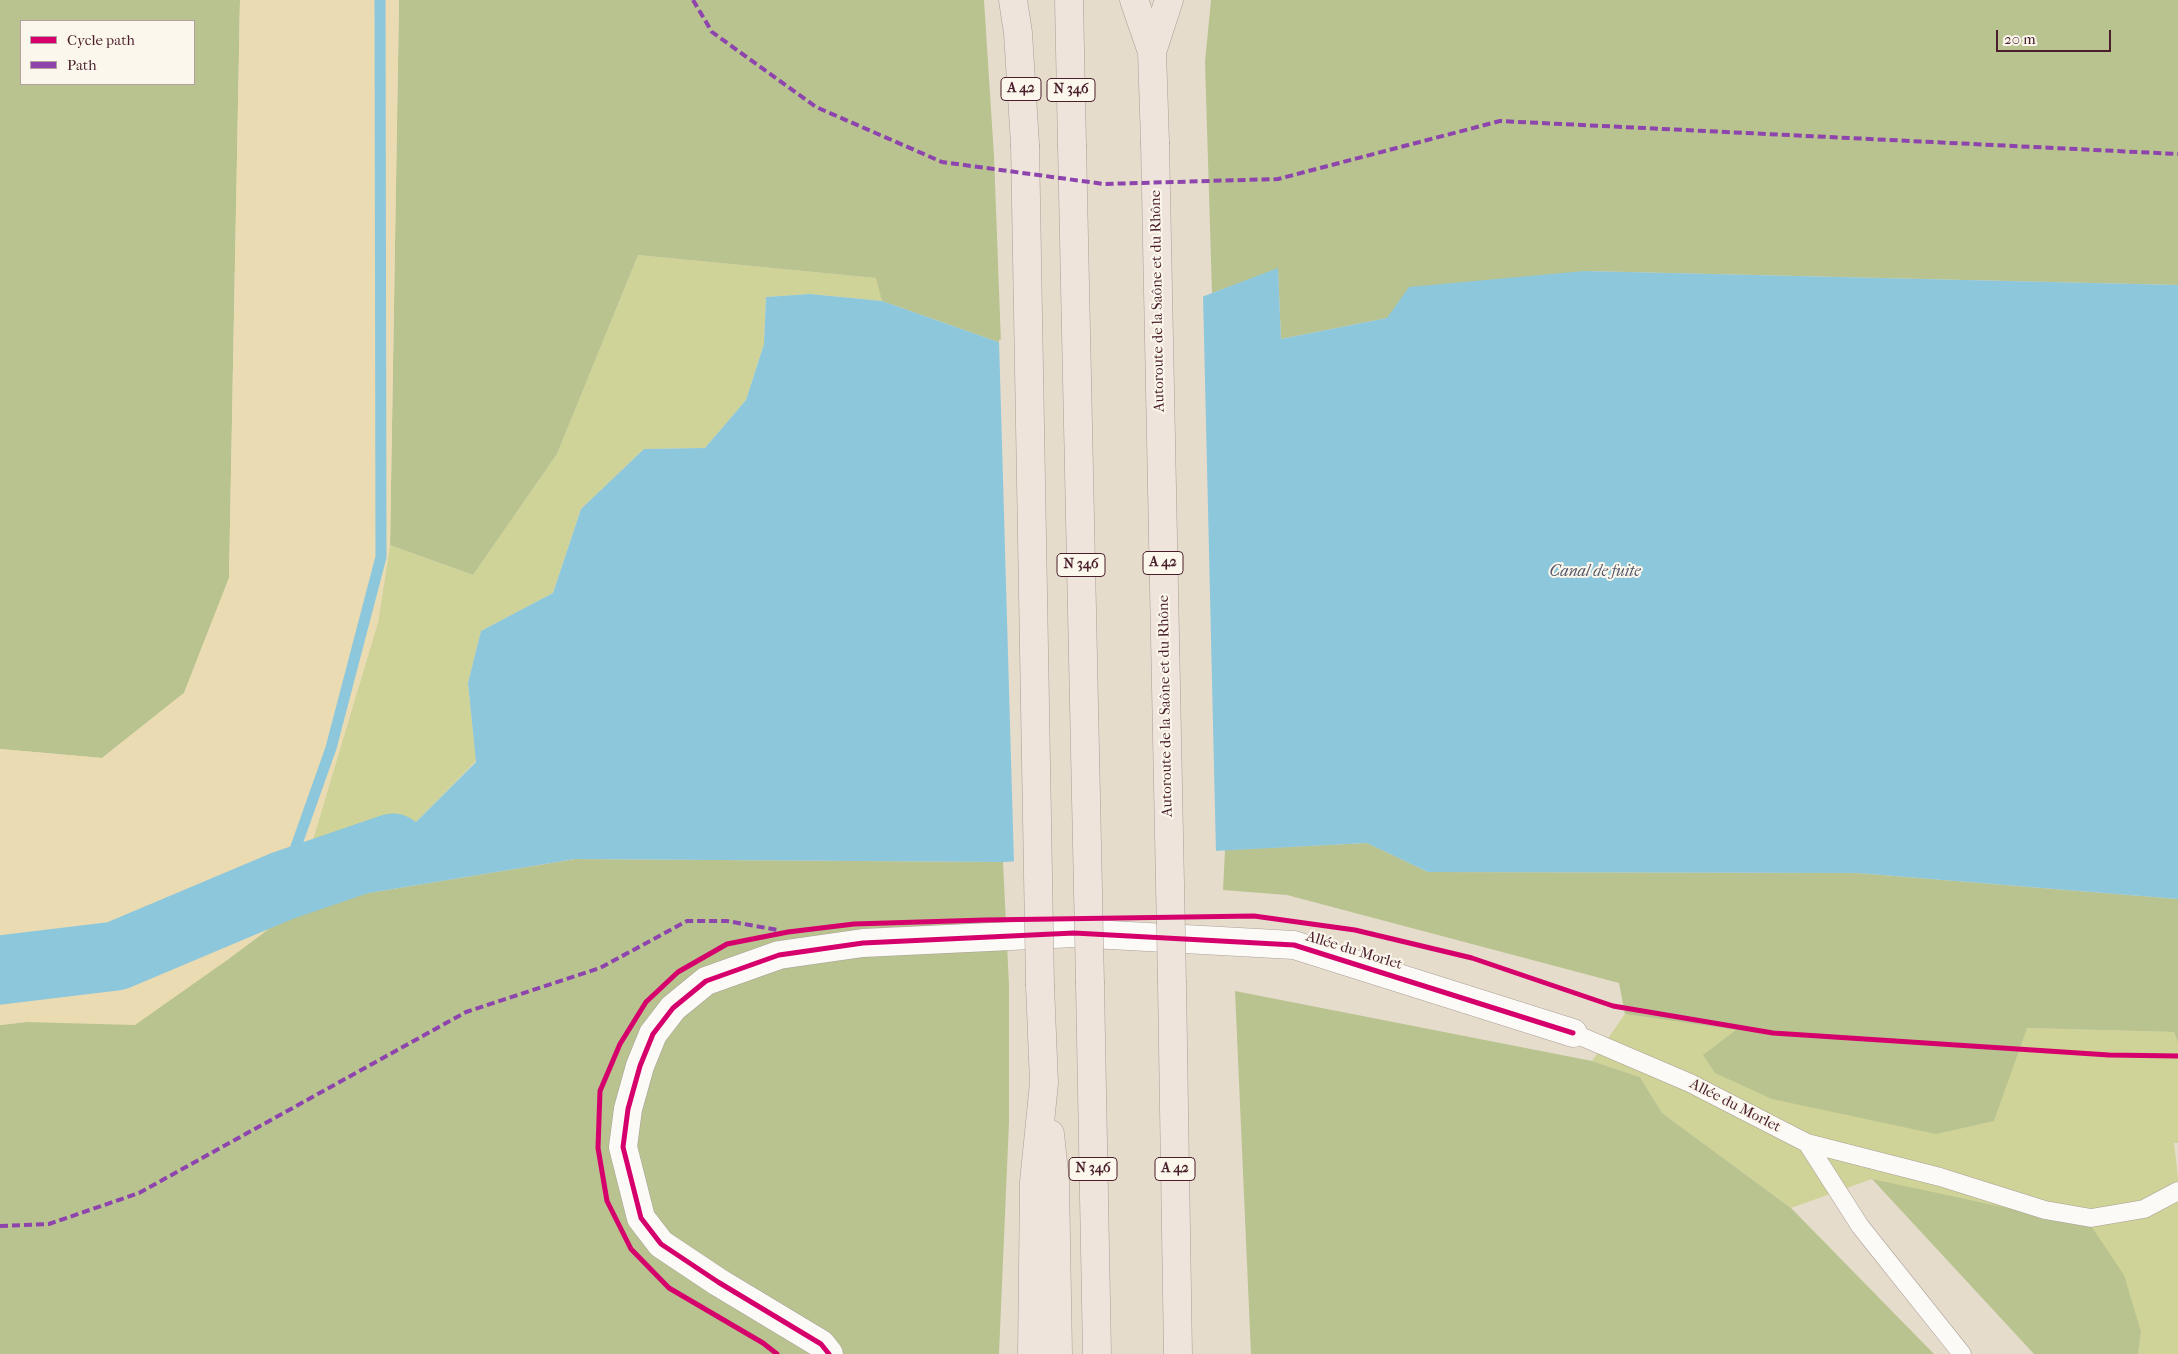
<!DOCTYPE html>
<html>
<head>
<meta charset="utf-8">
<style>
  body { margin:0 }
  #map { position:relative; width:2178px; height:1354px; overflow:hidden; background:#e6dccb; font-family:"IM FELL French Canon",serif }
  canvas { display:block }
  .legend { position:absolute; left:20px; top:20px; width:175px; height:65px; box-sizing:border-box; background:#fbf7ec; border:1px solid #b4a19f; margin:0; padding:6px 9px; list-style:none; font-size:15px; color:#4a1f2b }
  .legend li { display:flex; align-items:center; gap:10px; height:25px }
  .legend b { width:25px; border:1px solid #b4a19f }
  .scale { position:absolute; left:1996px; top:30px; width:115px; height:22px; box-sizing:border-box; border:2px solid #4a1f2b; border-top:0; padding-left:6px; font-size:15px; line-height:18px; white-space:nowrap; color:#4a1f2b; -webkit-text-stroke:4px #fbf7ec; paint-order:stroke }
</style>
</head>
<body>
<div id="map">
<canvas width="2178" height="1354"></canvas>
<ul class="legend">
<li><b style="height:6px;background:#d6006c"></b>Cycle path</li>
<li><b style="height:6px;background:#8e44ad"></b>Path</li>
</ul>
<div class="scale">20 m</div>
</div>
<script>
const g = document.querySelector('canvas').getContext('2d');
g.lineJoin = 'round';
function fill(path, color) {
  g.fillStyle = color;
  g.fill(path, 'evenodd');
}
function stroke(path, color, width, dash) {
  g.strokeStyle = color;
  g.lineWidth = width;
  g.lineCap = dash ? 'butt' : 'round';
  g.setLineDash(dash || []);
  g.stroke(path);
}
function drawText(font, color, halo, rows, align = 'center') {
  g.font = font + ' "IM FELL French Canon",serif';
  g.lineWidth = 4;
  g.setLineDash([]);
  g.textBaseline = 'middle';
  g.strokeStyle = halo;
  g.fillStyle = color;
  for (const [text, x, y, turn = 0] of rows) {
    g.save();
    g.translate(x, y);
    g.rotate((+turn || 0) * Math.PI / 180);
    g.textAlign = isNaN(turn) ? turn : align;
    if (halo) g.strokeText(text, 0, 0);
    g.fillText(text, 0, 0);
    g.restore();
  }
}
fill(new Path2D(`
  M638,255l239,23 5,23 -72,-7 -44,3 -2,47 -18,56 -41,48 -61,1 -63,60 -28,84 -72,38 -13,52 8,78 -64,65 -107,40 73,-244 12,-77 83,30 84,-121z
  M1625,1014l112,16 257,91 32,-93 148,4 4,11v100h-4l4,35v176h-40l3,-22 -269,-153 -81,29 -129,-95 -22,-36 -48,-16z`), '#cfd397');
fill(new Path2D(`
  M0,0h240l-11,578 -45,115 -82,65 -102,-9zM21,21h173v63h-173z
  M399,0h585l10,156 7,187 -119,-42 -6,-23 -238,-23 -81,199 -84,121 -83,-30z
  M1211,0h967v285l-594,-14 -197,47 -106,21 -3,-70 -66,24 -7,-231z
  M1367,843l61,29 429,1 321,26v144l-4,-11 -147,-4 -33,93 -58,13 -164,-35 -57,-26 -12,-18 33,-25 -111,-16 -6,-31 -332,-88 -64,-5 2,-40z
  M575,859l428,3 6,123v137l-10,232h-999v-329l26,-3 197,-59 79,-59z
  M1235,991l357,70 48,16 22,36 129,95 143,146h-683z
  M1872,1179l219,47 33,49 17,57 -3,22h-104z`), '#b9c390');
fill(new Path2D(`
  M240,0h159l-9,545 -12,77 -73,244 -3,38 -79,59 -88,62 -109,-3 -26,3v-276l102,9 82,-65 45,-115z`), '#eadbb2');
fill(new Path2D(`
  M1278,268l3,71 106,-21 22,-31 175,-16 594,14v614l-321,-26 -429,-1 -61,-29 -364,19 -428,-3 -273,45 3,-38 107,-40 64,-64 -8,-79 13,-52 72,-38 28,-84 63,-60 61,-1 41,-48 18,-56 2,-47 44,-3 72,7 119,42 156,-29z`), '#8cc7dc');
fill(new Path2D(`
  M1203,294l13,559 -202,11 -15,-524 89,-22 68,-6z`), '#e6dccb');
stroke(new Path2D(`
  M282,886l49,-138 50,-191 -1,-557`), '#8cc7dc', 11);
stroke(new Path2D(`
  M0,970l116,-14 166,-70 111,-38`), '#8cc7dc', 69);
const lane = new Path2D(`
  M1573,1033l117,50 117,60 53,83 102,128
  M1807,1143l133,34 105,33 46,8 53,-9 34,-18`);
const street = new Path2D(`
  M829,1354l-8,-10 -103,-62 -57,-38 -20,-26 -18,-71 5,-38 12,-43 13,-32 20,-26 33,-27 73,-26 84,-12 211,-10 220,12 279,88`);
const highway = new Path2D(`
  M1013,0l5,33 7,111
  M1069,0l3,145
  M1134,0l18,52
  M1155,142l-3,-90 17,-52
  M1172,983l6,371
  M1090,984l7,370
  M1050,1134l5,47 3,173
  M1032,1354l2,-172 10,-99 -4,-97`);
stroke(lane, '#aa9e96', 19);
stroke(street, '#aa9e96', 29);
stroke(highway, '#aa9e96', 29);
stroke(lane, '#fbfaf7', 18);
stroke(street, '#fbfaf7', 28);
stroke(highway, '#eee4dc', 28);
const highwayBridge = new Path2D(`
  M1155,142l17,841
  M1025,144l15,842
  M1072,145l18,839`);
stroke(highwayBridge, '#aa9e96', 29, []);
stroke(highwayBridge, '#eee4dc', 28);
stroke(new Path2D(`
  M693,0l19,32 104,75 126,55 162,22 174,-5 222,-58 678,33
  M0,1226l49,-2 90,-31 327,-181 134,-44 87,-47h40l51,9`), '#8e44ad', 4, [8, 4]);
stroke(new Path2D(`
  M777,1354l-14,-11 -94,-55 -38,-39 -24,-48 -9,-53 2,-57 20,-47 26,-42 32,-30 49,-28 61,-12 66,-8 131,-4 269,-4 101,14 117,28 141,48 160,27 336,22 69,1
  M829,1354l-8,-10 -103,-62 -57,-38 -20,-26 -18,-71 5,-38 12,-43 13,-32 20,-26 33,-27 73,-26 84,-12 211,-10 220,12 279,88`), '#d6006c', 5);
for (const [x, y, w] of [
  [1021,89,40],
  [1071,90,48],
  [1163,563,40],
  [1081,565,48],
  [1093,1169,48],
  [1175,1169,40]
]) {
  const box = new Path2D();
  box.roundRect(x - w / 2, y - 11.5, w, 23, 4);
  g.fillStyle = '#fbf7ec';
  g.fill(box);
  stroke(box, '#4a1f2b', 1);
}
drawText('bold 14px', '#4a1f2b', null, [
  ["A 42",1021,89],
  ["N 346",1071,90],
  ["A 42",1163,563],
  ["N 346",1081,565],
  ["N 346",1093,1169],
  ["A 42",1175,1169]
]);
drawText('15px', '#4a1f2b', '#fbf7ec', [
  ["Autoroute de la Saône et du Rhône",1158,301,-91],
  ["Autoroute de la Saône et du Rhône",1166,706,-91],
  ["Allée du Morlet",1354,951,17],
  ["Allée du Morlet",1735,1106,27]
]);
drawText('italic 16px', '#54576b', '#fbf7ec', [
  ["Canal de fuite",1595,572]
]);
</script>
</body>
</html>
